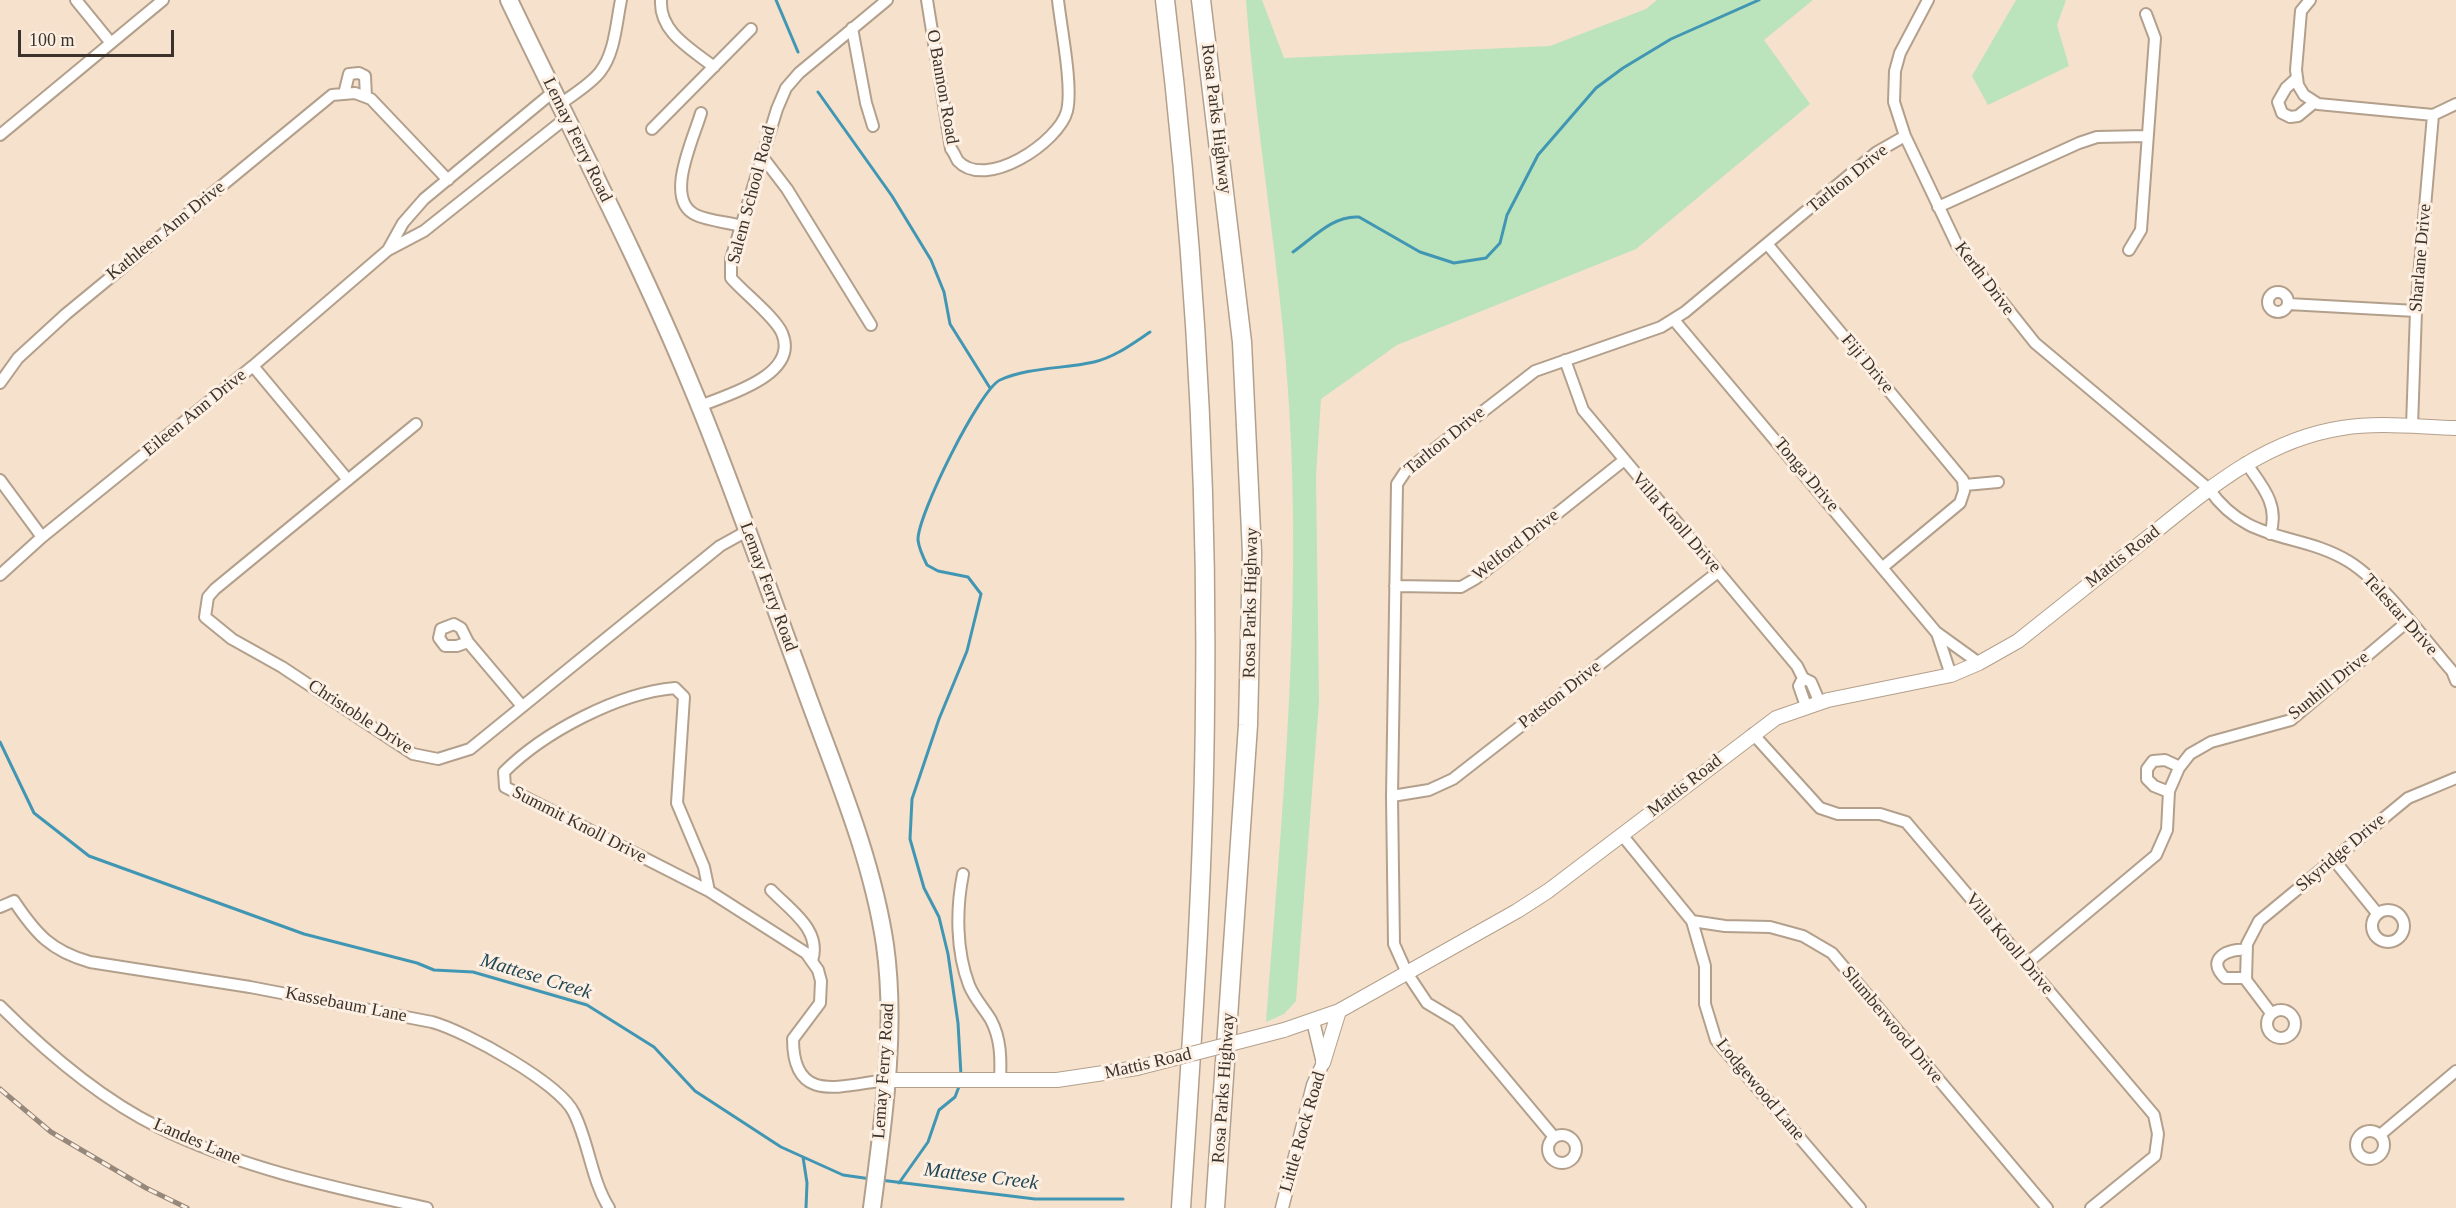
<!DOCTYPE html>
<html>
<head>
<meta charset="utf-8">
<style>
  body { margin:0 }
  #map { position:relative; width:2456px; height:1208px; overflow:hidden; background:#f6e1cc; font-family:Georgia,serif }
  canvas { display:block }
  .scale { position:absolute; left:18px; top:30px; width:156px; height:27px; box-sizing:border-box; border:3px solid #3b332b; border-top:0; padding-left:8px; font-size:18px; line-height:21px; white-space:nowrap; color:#3b332b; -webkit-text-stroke:4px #fdf0e3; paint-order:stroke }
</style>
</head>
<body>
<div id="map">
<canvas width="2456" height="1208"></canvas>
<div class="scale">100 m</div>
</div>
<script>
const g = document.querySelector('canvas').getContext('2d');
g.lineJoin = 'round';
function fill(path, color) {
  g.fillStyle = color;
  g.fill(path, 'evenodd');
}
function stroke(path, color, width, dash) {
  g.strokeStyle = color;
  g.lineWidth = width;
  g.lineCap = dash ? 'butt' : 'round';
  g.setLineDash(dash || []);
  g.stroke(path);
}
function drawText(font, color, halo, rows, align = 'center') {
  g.font = font + ' Georgia,serif';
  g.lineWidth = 6;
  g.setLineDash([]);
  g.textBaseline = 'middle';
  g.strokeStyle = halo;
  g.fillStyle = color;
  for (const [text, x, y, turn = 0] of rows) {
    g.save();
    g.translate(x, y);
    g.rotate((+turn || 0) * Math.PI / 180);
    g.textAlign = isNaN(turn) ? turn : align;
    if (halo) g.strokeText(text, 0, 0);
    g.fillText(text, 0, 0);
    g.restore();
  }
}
fill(new Path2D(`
  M1246,0h16l22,58 266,-12 96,-37 11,-9h156l-49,40 46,64 -174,145 -239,96 -76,54 -5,77 3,225 -23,300 -12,13 -18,8c16,-205 36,-411 23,-617 -8,-136 -33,-270 -43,-405z
  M2016,0h50l-9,25 12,41 -81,39 -16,-29z`), '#bbe3bc');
stroke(new Path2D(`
  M776,0l22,52
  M818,92l74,104 39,64 13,32 6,32 40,64
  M1293,252c20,-14 40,-37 66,-35l61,35 34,11 32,-5 14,-15 7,-28 31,-60 58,-67 27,-20 48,-29 88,-39
  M0,742l34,71 55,43 215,78 113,29 17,7 39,2 114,33 67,42 41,44 86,56 62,28 28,4
  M961,1075l-3,-52 -10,-69 -9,-37 -15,-29 -14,-49 2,-40 27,-80 28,-68 14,-57 -13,-17 -30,-6 -11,-6c-4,-8 -8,-16 -9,-25 -1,-24 62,-151 82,-160 28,-13 64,-11 94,-18 21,-5 38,-18 56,-30
  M803,1157l4,26 -1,25
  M880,1180l155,19h88
  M899,1183l29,-41 11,-32 16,-13 5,-13`), '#4197b3', 3);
const minor = new Path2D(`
  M76,0l35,43
  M661,0c-2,32 30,49 53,67
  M927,0l24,149c3,3 5,9 7,12 28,30 101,-19 109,-50 6,-25 -6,-83 -9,-111
  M1928,0l-28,53 -5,18 -1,31 11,34 52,109 78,98 174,146c39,56 89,42 139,72 36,22 75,77 104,110l4,10
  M2310,0l-9,11 -5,59 2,15 6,10 14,9 115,11
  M852,28l14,75 7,23
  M2297,78l-11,10 -8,14 4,11 8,4 8,-1 17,-14
  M344,94l5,-20 10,-1 6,3 1,21
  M559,105c13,-10 31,-20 41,-33 15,-19 16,-48 21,-72
  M701,113c-7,25 -38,87 -5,102 13,6 31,7 45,11
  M652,129l99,-100
  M0,135l163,-135
  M761,155l26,34 84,136
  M1938,207l141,-64 18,-6 50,-1
  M1768,245l195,235 1,11 -4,12 -77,64
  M388,250l15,-27 21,-24 129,-107
  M2129,250l12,-20 14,-192 -9,-24
  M2268 302a10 10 0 1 1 20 0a10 10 0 1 1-20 0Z
  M2288,304l128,7
  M1674,320l262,312 43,31
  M1565,360l18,50 214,256 6,12 8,4 9,21
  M253,366l95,114
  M0,383l18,-25 48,-44 266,-219 23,-2 16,6 77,81
  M700,406c27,-11 100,-31 82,-73 -7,-16 -38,-40 -51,-55v-19l46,-150 9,-21 13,-15 88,-73
  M416,424l-201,165 -7,8 -3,20 27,22 50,28 131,87 25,5 32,-10 250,-203 27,-15
  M2412,426l4,-115 17,-196 23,-11
  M2246,463c16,23 34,42 24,71
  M0,480l42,57
  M1965,485l33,-3
  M0,575l42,-38 211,-171 135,-116 36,-19 142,-113
  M1395,586l66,1 14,-8 148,-118
  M1937,633l14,42
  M468,642l-11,4h-12l-6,-8 2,-9 13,-5 7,4 7,14 54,64
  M1803,678l-4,8 7,20
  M675,688l9,9 -7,106 27,64 5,24 -204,-104 -1,-15c40,-40 114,-79 171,-84z
  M1753,734l67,74 18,6h42l26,8 248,293 4,19 -3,22 -64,52
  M2169,792l-15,-6 -7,-7v-10l6,-8 12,-1 15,7
  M1392,796l37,-6 24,-11 265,-207
  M1622,835l70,86 13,45v38l11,36 144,168
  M2334,860l43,53
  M963,874c-7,35 -7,77 6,111 5,13 15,23 22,35 10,19 10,39 9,60
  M771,890c20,21 51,40 41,71
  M709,891l97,62 12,17 3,11 -1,22 -27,36c0,65 46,47 93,41
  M0,907l14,-6c22,33 37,50 76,61l160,25 182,35c33,9 128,61 142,91 15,30 17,66 35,95
  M2372 926a16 16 0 1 1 32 0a16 16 0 1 1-32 0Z
  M1692,921l33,5 45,1 33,9 29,17 215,255
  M2026,964l130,-109 11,-25 2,-39 10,-23 11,-14 21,-12 80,-22 116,-98
  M2246,978h-21c-20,-19 3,-30 21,-28
  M0,1006c46,46 99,92 158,121 85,42 178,61 269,81
  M2267 1024a14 14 0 1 1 28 0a14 14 0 1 1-28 0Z
  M2271,1013l-25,-33 1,-36 12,-23 149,-123 48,-20
  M2356 1145a14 14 0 1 1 28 0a14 14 0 1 1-28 0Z
  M2380,1135l76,-64
  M1548 1149a14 14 0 1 1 28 0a14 14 0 1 1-28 0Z
  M1554,1137l-97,-116 -30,-18 -20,-30 -13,-29 -2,-148 5,-312 8,-12 130,-101 126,-44 24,-15 192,-160 28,-16`);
const tertiary = new Path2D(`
  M1282,1208l31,-123 10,-22 -10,-42`);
const secondary = new Path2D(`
  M1284,1030l55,-19 178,-100 31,-20 228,-173 52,-18 123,-25 28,-12 39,-22c43,-34 85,-68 128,-102 60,-48 117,-99 196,-111 38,-6 76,-1 114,0
  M1323,1063l16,-52
  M886,1080h171l80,-12`);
const primary = new Path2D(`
  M509,0c61,128 128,254 182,385 40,95 73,193 109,290 31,88 71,176 85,270 12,86 -2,177 -13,263`);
const motorway = new Path2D(`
  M1165,0c28,233 43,469 40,704 -1,168 -13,336 -24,504
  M1201,0l41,342 10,211 -4,172 -33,483`);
stroke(minor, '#b3a08c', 14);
stroke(tertiary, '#b3a08c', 15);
stroke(secondary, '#b3a08c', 16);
stroke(primary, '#b3a08c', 20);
stroke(motorway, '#b3a08c', 21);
stroke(minor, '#fff', 10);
stroke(tertiary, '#fff', 12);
stroke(secondary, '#fff', 14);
stroke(primary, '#fff', 16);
stroke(motorway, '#fff', 18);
const rail = new Path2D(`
  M0,1089l51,43 95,56 41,20`);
stroke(rail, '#96887a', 5);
stroke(rail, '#fdf0e3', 3, [9]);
const secondaryBridge = new Path2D(`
  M1137,1068l147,-38`);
stroke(secondaryBridge, '#b3a08c', 16, []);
stroke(secondaryBridge, '#fff', 14);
drawText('18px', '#3b332b', '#fdf0e3', [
  ["O Bannon Road",942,87,80],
  ["Rosa Parks Highway",1216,119,83],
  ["Lemay Ferry Road",577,140,64],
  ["Tarlton Drive",1848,179,-39],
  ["Salem School Road",752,195,-75],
  ["Kathleen Ann Drive",166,231,-39],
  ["Sharlane Drive",2421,258,-85],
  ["Kerth Drive",1984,279,53],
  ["Fiji Drive",1867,364,50],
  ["Eileen Ann Drive",195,413,-39],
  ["Tarlton Drive",1445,441,-39],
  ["Tonga Drive",1806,475,50],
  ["Villa Knoll Drive",1676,523,49],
  ["Welford Drive",1516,545,-38],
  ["Mattis Road",2123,557,-38],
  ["Lemay Ferry Road",768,587,70],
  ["Rosa Parks Highway",1251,603,-89],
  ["Telestar Drive",2400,615,48],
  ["Sunhill Drive",2329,686,-39],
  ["Patston Drive",1560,695,-38],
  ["Christoble Drive",360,717,33],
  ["Mattis Road",1685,786,-38],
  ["Summit Knoll Drive",579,825,27],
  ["Skyridge Drive",2341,853,-40],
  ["Villa Knoll Drive",2009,944,50],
  ["Kassebaum Lane",346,1005,11],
  ["Slumberwood Drive",1892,1025,50],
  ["Mattis Road",1148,1064,-13],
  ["Lemay Ferry Road",884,1071,-86],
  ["Rosa Parks Highway",1224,1088,-86],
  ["Lodgewood Lane",1760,1090,50],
  ["Little Rock Road",1303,1132,-74],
  ["Landes Lane",197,1142,23]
]);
drawText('italic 20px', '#224856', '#fdf0e3', [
  ["Mattese Creek",536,977,17],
  ["Mattese Creek",981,1177,7]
]);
</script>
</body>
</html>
